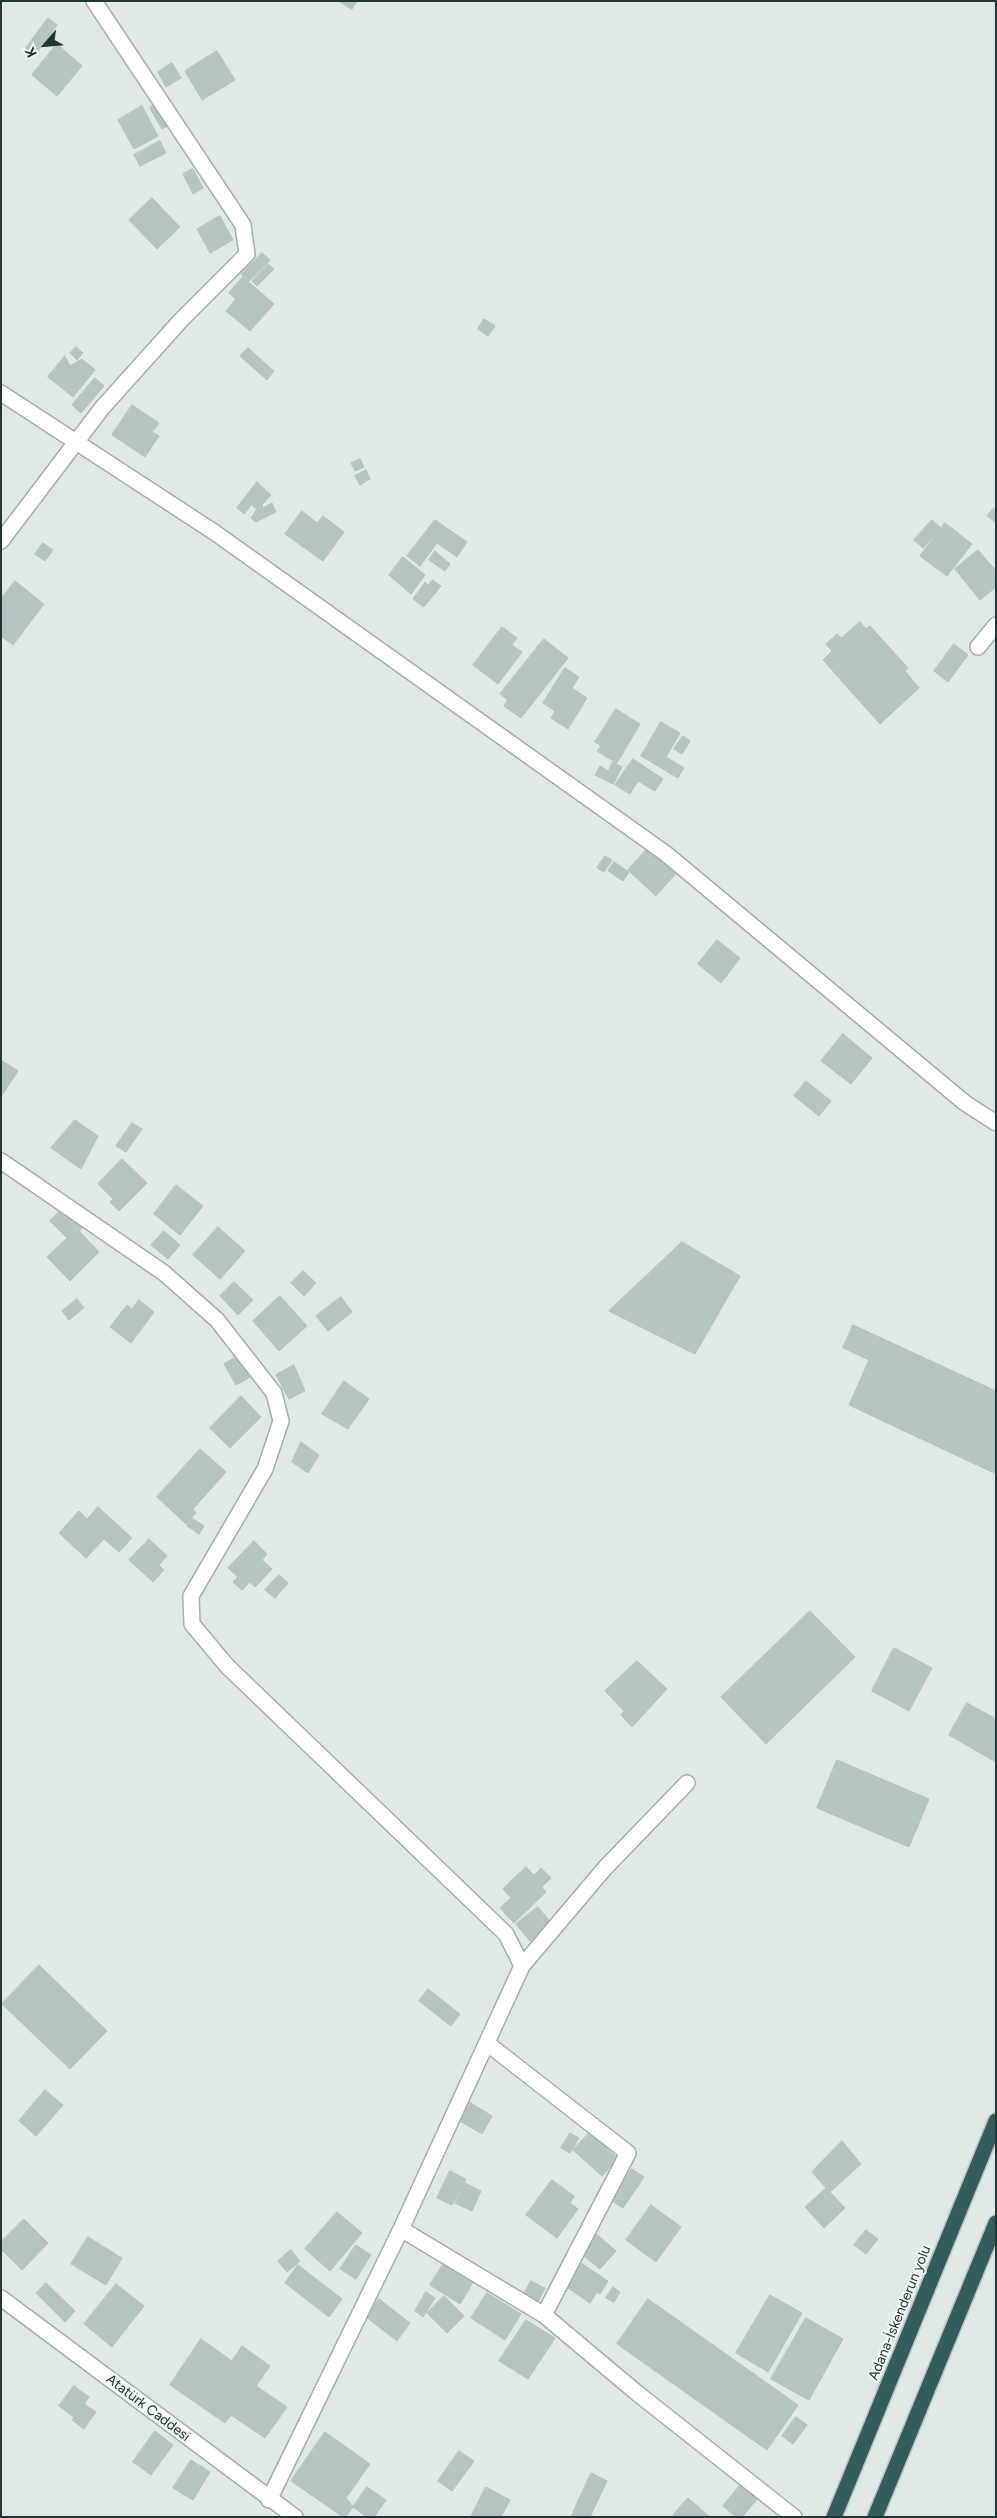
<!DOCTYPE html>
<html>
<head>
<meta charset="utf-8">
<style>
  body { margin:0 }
  #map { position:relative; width:997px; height:2518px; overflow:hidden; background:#dfe8e5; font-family:Figtree,sans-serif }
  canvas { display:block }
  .frame { position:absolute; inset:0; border:2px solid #223633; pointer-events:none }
  .north { position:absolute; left:20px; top:20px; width:50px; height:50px; -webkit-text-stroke:4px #eef5f3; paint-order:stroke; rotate:243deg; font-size:14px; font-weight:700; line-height:20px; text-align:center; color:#223633 }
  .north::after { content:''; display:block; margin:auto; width:18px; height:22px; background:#223633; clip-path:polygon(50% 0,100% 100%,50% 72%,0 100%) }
</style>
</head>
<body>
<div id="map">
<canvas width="997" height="2518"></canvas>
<div class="frame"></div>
<div class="north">K</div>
</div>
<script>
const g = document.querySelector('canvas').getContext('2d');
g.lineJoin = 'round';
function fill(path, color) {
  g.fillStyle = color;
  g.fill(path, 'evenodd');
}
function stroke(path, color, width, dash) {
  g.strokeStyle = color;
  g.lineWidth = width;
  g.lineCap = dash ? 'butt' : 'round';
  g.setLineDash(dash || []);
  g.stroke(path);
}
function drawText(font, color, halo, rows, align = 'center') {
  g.font = font + ' Figtree,sans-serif';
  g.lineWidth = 4.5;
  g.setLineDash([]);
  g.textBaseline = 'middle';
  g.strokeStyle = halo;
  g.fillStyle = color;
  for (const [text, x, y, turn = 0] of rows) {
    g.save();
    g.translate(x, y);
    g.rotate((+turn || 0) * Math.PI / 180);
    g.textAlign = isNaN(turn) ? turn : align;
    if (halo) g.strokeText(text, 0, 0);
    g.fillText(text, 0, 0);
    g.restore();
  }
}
const building = new Path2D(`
  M339,1h18l-5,8z
  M48,18l9,7 -22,30 -9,-7z
  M57,44l25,22 -25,30 -25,-21z
  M217,51l18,29 -33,20 -17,-29z
  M172,63l9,15 -15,9 -8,-15z
  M158,102l13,22 -9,5 -12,-21z
  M142,106l16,30 -24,13 -16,-29z
  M160,141l6,12 -26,13 -6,-11z
  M193,169l10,19 -10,6 -10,-20z
  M152,198l28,29 -23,22 -28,-29z
  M220,216l13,24 -23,13 -13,-24z
  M262,253l8,7 -21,21 -8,-7z
  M268,264l6,5 -17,17 -5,-5z
  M243,277l31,27 -24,27 -24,-20 10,-12 -7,-6z
  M484,319l11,7 -7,10 -10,-7z
  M76,347l7,6 -6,7 -7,-7z
  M248,348l26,23 -7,9 -27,-24z
  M65,356l5,10 12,-7 13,11 -22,27 -25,-20z
  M95,378l9,8 -23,27 -9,-8z
  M132,405l27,18 -7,9 7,4 -14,21 -33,-22z
  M360,459l4,8 -9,4 -4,-8z
  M366,470l4,9 -10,6 -5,-9z
  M257,482l14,13 -9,10 1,3 9,-5 4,9 -20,10 -5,-4 6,-9 -6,-4 -7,9 -7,-6z
  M994,508l2,1v14l-9,-7z
  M302,511l15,12 6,-7 21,16 -21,29 -38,-27z
  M435,520l32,22 -10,15 -20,-14 -17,23 -13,-10z
  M932,520l9,8 -18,20 -9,-8z
  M945,523l27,21 -25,32 -27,-20z
  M43,543l10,7 -8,11 -10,-7z
  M978,550l18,21v16l-16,13 -25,-31z
  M435,551l15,13 -5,7 -16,-11z
  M403,557l22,18 -14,19 -22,-19z
  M433,580l8,6 -17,21 -11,-8 12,-17 3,3z
  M15,581l29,23 -31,41 -12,-9v-37z
  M860,622l6,7 4,-3 38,42 -3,3 14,17 -39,36 -57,-64 9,-9 -6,-7 11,-10 4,4z
  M502,627l15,11 -5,7 10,7 -24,32 -25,-19z
  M544,639l24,19 -47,60 -17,-12 4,-6 -8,-6z
  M954,644l14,11 -20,27 -14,-11z
  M565,668l14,9 -7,11 15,10 -19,31 -17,-11 4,-7 -12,-8z
  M616,709l24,15 -23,39 -20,-12 4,-5 -6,-4z
  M661,722l19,11 -14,24 18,11 -6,10 -37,-22z
  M683,736l7,5 -8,13 -8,-5z
  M633,759l30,20 -8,12 -17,-10 -8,13 -15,-9z
  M613,762l9,5 -9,17 -18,-9 5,-9 8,5z
  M650,846l28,25 -22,25 -28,-26z
  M605,856l7,4 -8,12 -7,-4z
  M614,862l15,10 -6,9 -15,-10z
  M717,940l23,18 -19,25 -23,-19z
  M843,1034l29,24 -21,26 -30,-23z
  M1,1060l17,11 -17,26z
  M806,1081l25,20 -12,15 -25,-20z
  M75,1120l23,16 -17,33 -30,-21z
  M132,1123l10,6 -16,23 -10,-6z
  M122,1159l25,24 -28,28 -9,-9 3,-3 -15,-15z
  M176,1185l27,21 -23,29 -26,-21z
  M66,1205l20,20 -7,6 20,21 -29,29 -23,-24 20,-19 -17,-17z
  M218,1227l27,24 -25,28 -27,-24z
  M164,1231l16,14 -12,14 -17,-14z
  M682,1242l58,34 -45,78 -86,-43z
  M303,1271l13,12 -12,13 -13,-13z
  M234,1282l19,18 -15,15 -18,-19z
  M280,1296l27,30 -28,25 -26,-30z
  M341,1297l11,15 -24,19 -12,-15z
  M77,1299l7,9 -15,12 -7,-9z
  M139,1300l15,12 -23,31 -21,-16 17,-22 5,4z
  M853,1325l143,66v83l-147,-69 20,-45 -26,-12z
  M240,1355l12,21 -16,9 -12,-21z
  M294,1365l11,26 -16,8 -13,-24z
  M344,1381l25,18 -21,30 -26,-15z
  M241,1396l20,21 -31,31 -20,-20z
  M301,1442l18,13 -11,18 -16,-11z
  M200,1449l26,23 -33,37 3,4 -10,11 -29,-27z
  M98,1507l34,31 -13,14 -15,-13 -18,19 -27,-25 20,-22 8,8z
  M192,1518l12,8 -5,8 -12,-8z
  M149,1539l18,17 -8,9 5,5 -11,12 -24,-22z
  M254,1541l13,13 -5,6 10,9 -17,18 -5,-5 -8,8 -9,-8 5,-5 -10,-9z
  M279,1575l9,8 -13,15 -10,-8z
  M810,1611l45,46 -89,87 -45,-47z
  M894,1648l38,20 -23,43 -37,-20z
  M637,1661l30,28 -35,38 -11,-12 3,-4 -19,-20z
  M967,1703l29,16v43l-47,-27z
  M837,1760l92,39 -20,48 -92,-39z
  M526,1867l8,8 7,-7 10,10 -9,9 4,5 -32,31 -14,-15 11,-10 -8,-9z
  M538,1907l14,17 -22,17 -14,-17z
  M39,1965l68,66 -37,38 -68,-65z
  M428,1989l32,25 -9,12 -32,-25z
  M45,2090l18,15 -27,31 -17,-15z
  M469,2102l23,14 -10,18 -24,-14z
  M590,2132l28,27 -16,17 -29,-26z
  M570,2133l9,5 -9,15 -9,-5z
  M842,2141l19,23 -31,28 15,16 -21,20 -19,-21 21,-19 -14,-16z
  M632,2169l12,8 -21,31 -13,-8z
  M450,2171l16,8 -14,26 -15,-7z
  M552,2180l22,16 -4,7 8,6 -21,29 -31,-23z
  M465,2183l16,8 -9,20 -17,-8z
  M651,2205l30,22 -25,35 -30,-22z
  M337,2212l25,21 -32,38 -25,-22z
  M24,2219l24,24 -26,27 -21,-21v-7z
  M866,2230l12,9 -12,15 -12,-9z
  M595,2233l21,18 -16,18 -21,-17z
  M88,2237l34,21 -16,27 -35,-21z
  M356,2245l15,10 -15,24 -16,-10z
  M291,2250l9,11 -13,11 -9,-11z
  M446,2260l29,19 -15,25 -30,-19z
  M581,2263l27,18 -8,13 -3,-2 -7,11 -25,-17z
  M298,2265l44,34 -13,18 -44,-34z
  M531,2281l14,7 -9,18 -14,-8z
  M46,2283l29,28 -10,11 -29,-29z
  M116,2284l28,22 -32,41 -28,-23z
  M613,2287l7,5 -6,10 -8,-4z
  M426,2292l9,6 -12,19 -8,-6z
  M487,2293l34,21 -16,26 -34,-22z
  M770,2295l32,18 -34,59 -32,-19z
  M444,2296l20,20 -17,17 -20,-20z
  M379,2299l31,24 -13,18 -31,-24z
  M648,2299l150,106 -31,45 -150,-106z
  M806,2318l37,21 -34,61 -38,-21z
  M526,2320l29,18 -27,41 -29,-18z
  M201,2339l31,22 10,-15 28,20 -14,20 31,21 -22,31 -34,-23 -6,8 -55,-38z
  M74,2386l15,11 -5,7 12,8 -12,17 -12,-9 2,-3 -15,-11z
  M796,2417l11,8 -14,19 -11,-8z
  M155,2431l18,14 -22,30 -18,-13z
  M325,2432l45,32 -34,48 -45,-31z
  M459,2451l15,10 -22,30 -14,-10z
  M191,2460l19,12 -17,28 -20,-12z
  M591,2473l16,8 -17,36h-19z
  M741,2484l17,14 -16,19h-6l-13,-11z
  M367,2487l19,13 -12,17h-7l-14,-10z
  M486,2487l24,13 -9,17h-30z
  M346,2498l7,9 -7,10h-4l-6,-5z
  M688,2498l22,19h-35l-2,-2z`);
fill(building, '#b7c5c2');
stroke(building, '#b2c1bd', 1);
const minor = new Path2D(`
  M1,393l213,139 451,321 300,250 31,20
  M1,541l101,-133 80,-89 65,-65 -4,-29 -149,-224
  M978,647l18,-22
  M1,1161l163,112 53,47 57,73 7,28 -16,48 -74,127 1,28 35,42 279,268 16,32 -121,263 -132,271
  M522,1966l83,-98 82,-85
  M401,2229l143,86 84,-162 -140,-109
  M1,2298l294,219
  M544,2315l93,78 157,124`);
const highway = new Path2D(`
  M834,2517l162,-396
  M875,2517l121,-294`);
stroke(minor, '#a3afac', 18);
stroke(highway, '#bdc3c2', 18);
stroke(minor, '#fff', 15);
stroke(highway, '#315e5c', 15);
drawText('14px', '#223633', '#eef5f3', [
  ["Adana-İskenderun yolu",900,2313,-68],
  ["Atatürk Caddesi",148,2408,37]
]);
</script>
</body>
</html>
